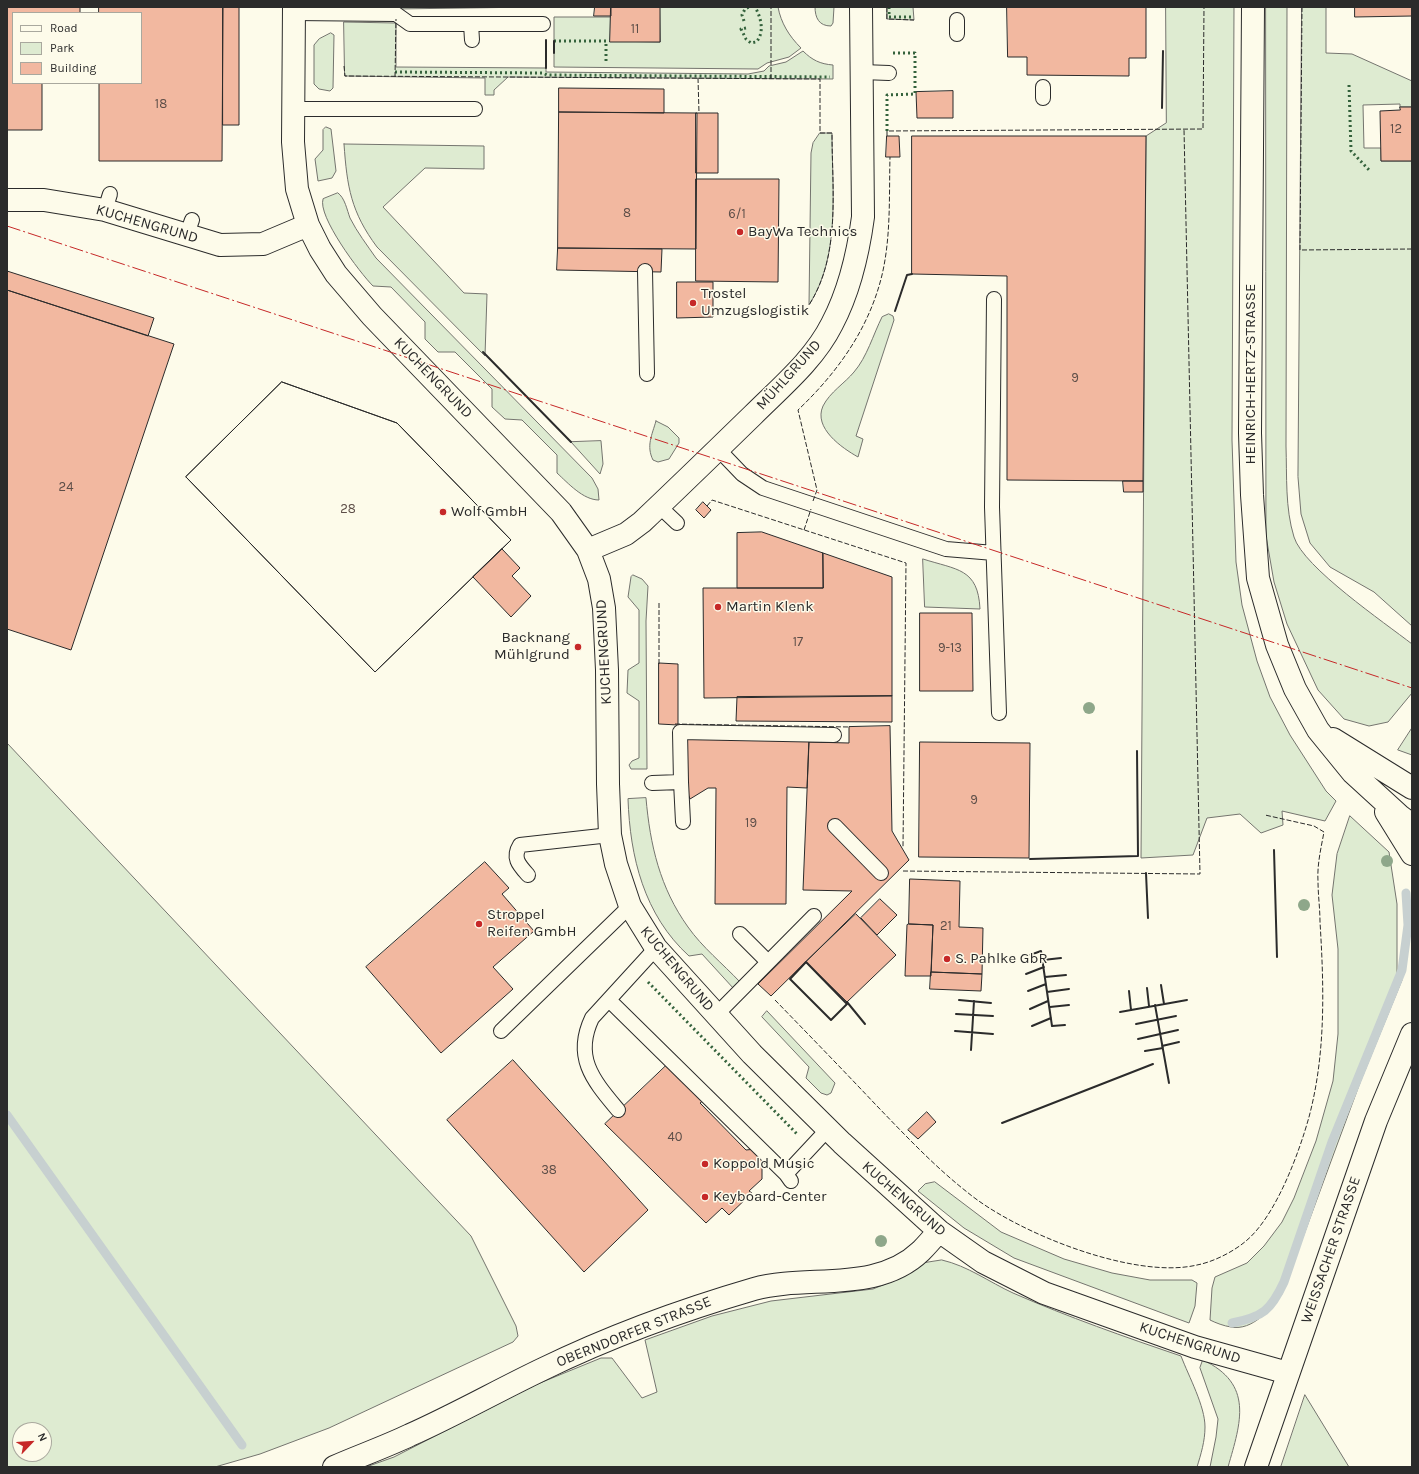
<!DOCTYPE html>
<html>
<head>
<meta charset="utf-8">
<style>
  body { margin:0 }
  #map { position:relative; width:1419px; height:1474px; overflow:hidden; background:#fdfbea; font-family:Karla,sans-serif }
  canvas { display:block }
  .frame { position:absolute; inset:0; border:8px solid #2b2b2b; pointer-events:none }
  .legend { position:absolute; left:12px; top:12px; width:130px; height:72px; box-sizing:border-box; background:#fdfbea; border:1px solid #a9a89e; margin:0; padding:5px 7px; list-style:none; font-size:12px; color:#2b2b2b }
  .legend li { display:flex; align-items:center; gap:8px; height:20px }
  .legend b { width:20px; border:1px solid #a9a89e }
  .north { position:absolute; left:12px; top:1422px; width:40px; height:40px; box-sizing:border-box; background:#fdfbea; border:1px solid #a9a89e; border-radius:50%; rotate:65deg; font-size:11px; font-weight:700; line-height:16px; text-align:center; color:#2b2b2b }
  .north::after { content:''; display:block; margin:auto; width:14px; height:18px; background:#c62828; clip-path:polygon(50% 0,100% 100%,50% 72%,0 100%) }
</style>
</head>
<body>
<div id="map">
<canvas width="1419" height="1474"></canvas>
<div class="frame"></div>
<ul class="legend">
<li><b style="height:5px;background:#fdfbea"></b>Road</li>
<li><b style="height:11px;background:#deebd1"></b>Park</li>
<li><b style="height:11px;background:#f2b8a0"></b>Building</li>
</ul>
<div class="north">N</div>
</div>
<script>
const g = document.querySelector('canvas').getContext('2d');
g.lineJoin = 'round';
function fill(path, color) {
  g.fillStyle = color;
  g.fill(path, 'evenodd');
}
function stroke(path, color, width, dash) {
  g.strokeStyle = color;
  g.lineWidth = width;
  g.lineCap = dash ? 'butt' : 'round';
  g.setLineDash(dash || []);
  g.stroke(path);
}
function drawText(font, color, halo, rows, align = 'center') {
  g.font = font + ' Karla,sans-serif';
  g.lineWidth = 3;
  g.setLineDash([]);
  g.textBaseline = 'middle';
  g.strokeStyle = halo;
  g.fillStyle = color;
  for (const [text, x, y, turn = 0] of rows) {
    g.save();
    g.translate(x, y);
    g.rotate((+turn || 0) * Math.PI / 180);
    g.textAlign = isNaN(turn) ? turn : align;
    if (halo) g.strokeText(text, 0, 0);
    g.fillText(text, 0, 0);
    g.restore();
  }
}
const green = new Path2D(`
  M396,7h138l-138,2z
  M660,7h118c3,16 11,29 23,41l-12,9 -22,6 -9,6 -204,-2v-50h57v24l49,1z
  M815,7h19l-1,16 -2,3c-12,0 -16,-8 -16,-19z
  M887,7h26l1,13 -27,-1z
  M1166,7h68l-2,433 4,122 6,43 15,56 13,36 20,38 36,56 10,10 -11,20 -43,-10 1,14 -22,8 -21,-19 -33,4 -14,37 -52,3 5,-722 20,-13z
  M1266,7h21l-1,439c1,30 -1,62 8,91 9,30 91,86 118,107v49l-24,29 -19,4 -25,-7 -26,-29 -31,-66 -13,-42 -8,-46z
  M1302,7h24v46l26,1 60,27v26h-12v-3l-37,1 1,43h17v13h31v465l-38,-34 -44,-25 -20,-24 -9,-29 -3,-37z
  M344,22l52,1v44l150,1v4l202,2 16,-3 5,-5 17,-4 17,-11c9,9 17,13 30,14v14l-325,-2 -14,13v5h-9v-17l-140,-2z
  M331,33l3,2 -1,53 -3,3 -11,-2 -5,-5v-39l5,-6z
  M326,127l5,2 5,42 -4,7 -14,3 -3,-22 8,-9v-20z
  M820,133h12c0,57 9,122 -23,172l2,-152 2,-10z
  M344,144l140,2v23l-59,-1 -42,39 81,86 23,1 -2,62 -108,-109c-26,-35 -30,-60 -33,-103z
  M338,193c7,5 9,17 12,25 7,14 17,27 26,40l216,220 6,11 1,11c-16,0 -31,-17 -42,-27v-18l-35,-35 -17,-1 -13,-12v-18l-37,-37h-17l-13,-13v-17l-34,-35 -18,-1c-13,-13 -56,-70 -50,-87z
  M889,314l4,2 1,4 -38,116 7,3 -5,18c-16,-9 -45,-29 -35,-51 7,-14 22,-23 31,-34 13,-15 19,-37 28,-55z
  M656,421l12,6 11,11v5l-10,16 -11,3 -5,-2c-7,-14 -1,-25 3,-39z
  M601,441l2,23 -3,10 -29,-32z
  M923,559c34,11 55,9 57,50l-55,-2z
  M633,575l9,4 6,7 -2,35 1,148h-16l-2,-4 3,-4 7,-3v-57l-12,-8 1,-23 11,-7v-53l-11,-13 3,-20z
  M1412,728v27l-14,-5z
  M7,743l464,493 45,90 2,10 -5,6 -184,86 -69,26 -45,13h-208zM20,1430h24v24h-24z
  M646,798c4,47 14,90 42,129 14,20 35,37 52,55l-6,7 -32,-35 -13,2c-45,-41 -59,-99 -61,-157z
  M1350,816l39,36 8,52v72l5,4 -41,100 -79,214c-12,15 -29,37 -51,33 -7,-1 -15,-4 -21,-7l2,-32 3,-11 32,-14 17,-17 18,-24 12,-24 22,-57 17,-60 5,-47v-85l-6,-54 5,-41z
  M767,1011l68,72 -4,10 -4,2 -6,-2 -15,-15 3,-11 -47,-50z
  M935,1182l66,50 63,27 48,14 38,7h42l5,3 -2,23 -6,17 -175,-65 -50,-30 -46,-37 7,-7z
  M942,1260c26,6 47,22 71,33 55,24 112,44 168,63 8,21 24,50 24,71 0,14 -4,27 -8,40h-831l28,-10 141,-72 66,-27h11l30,40 15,-6 -12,-52 67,-24 59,-15 102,-12 27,-11 23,-15z
  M1203,1360c51,24 38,62 25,107h-18l6,-30 2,-18 -18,-51z
  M1305,1395l44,72h-68z`);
fill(green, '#deebd1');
stroke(green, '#74746e', 1);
stroke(new Path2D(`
  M7,1115l235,330
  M1232,1323c31,-6 39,-13 52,-41l48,-140 70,-172 6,-45 -2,-32`), '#c7d0d0', 9);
const building = new Path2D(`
  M7,7h73v6h-67v70h29v47h-35z
  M99,7h124l-1,154h-123v-78h42v-70h-42z
  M223,7h16v118h-16z
  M595,7h16v9h-17z
  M611,7h49v35h-50z
  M1007,7h139v51h-17v18l-102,-1v-18h-19z
  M1355,7h57v9l-57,1z
  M559,88l105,1v24l-105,-1z
  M953,91v27h-36l-1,-26z
  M1400,107h12v54h-31l-1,-50 20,-1z
  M559,112l138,1 -1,136 -138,-1z
  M696,113h22v60h-22z
  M887,136h12l1,21h-14z
  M912,136h234l-3,345 -136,-1v-204l-95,-2z
  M696,179h83l-1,103 -82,-1z
  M558,248l104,1 -1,23 -104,-2z
  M7,271l147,47 -6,18 -141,-46z
  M677,282h36v35l-36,1z
  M7,290l167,54 -103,306 -64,-21z
  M282,382l115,41 114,117 -136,132 -189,-195z
  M282,382l115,41 114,117 -136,132 -189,-195z
  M1123,481h20v11h-19z
  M703,502l8,8 -7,8 -8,-8z
  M762,532l61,21v35h-86v-55z
  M502,549l18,19 -8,8 19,20 -20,21 -38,-40z
  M823,553l69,24v119l-188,2 -1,-110h120z
  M920,613h52l1,78h-53z
  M659,663l19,1v61l-19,-1z
  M892,696v26l-156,-1 1,-24z
  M890,726l2,105 17,29 -138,136 -13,-12 94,-93 -49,-1 6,-148 40,1v-16z
  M686,737l123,1 -2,50 -20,-1 -1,117h-71l1,-116h-8l-18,11 -4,-10z
  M920,742l110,1 -1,115 -110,-1z
  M485,862l24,26 -7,6 32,37 -41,36 20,22 -72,64 -75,-86z
  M910,879l50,2 -1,46 24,1 -1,46 -51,-2 2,-47 -24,-1z
  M880,899l17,16 -20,20 -16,-17z
  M856,914l40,41 -49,47 -41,-40z
  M909,924l24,1 -2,51h-26l2,-51z
  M931,972l51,2 -1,17 -51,-2z
  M513,1060l135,150 -64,62 -137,-152z
  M668,1064l36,36 -4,3 46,47 10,-1 6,8v22l-13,12 3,2 -23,22 -7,-7 -16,15 -101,-99z
  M927,1112l9,10 -18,17 -10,-9z`);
fill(building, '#f2b8a0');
stroke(building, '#2b2b2b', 1);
const service = new Path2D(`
  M294,13l102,1 14,10h133
  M957,20v14
  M471,24l1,16
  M862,72l27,1
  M1043,98v-11
  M293,109h182
  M105,210l5,-16
  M187,234l5,-14
  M645,271l2,103
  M994,299l-2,208 7,206
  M718,449l24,25 21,14 183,61 48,4
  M659,506l18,17
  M681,782l2,40
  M652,783l29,-1 -1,-50 154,3
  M835,826l46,47
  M528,875c-9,-10 -16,-17 -8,-30l90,-10
  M740,934l28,28
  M609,1000l177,174
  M716,1015l98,-99
  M501,1031l129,-125
  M618,1110c-24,-29 -45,-52 -26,-92l64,-70
  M791,1181l-5,-7 42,-45`);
const minor = new Path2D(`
  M294,7l-1,135 4,47 11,36 12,24 16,25 36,42 189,196 27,38 11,29 5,29 3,62 1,114 2,51 6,29 14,42 26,42 96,106 90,89 97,88 44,31 61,31 151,54 93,26
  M7,200h37l61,10 115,35 43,-1 45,-19
  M588,550l38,-16 16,-12c37,-35 74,-71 111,-107 28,-28 61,-55 79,-91 18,-34 26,-70 31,-107l-2,-210
  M334,1467c25,-11 51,-20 76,-32 45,-20 89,-45 133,-66 68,-33 139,-59 211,-80 54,-15 122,5 167,-38 6,-6 12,-13 18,-20`);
const secondary = new Path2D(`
  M1253,7l-3,426 2,62 6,83 19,67 18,44 23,41 35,43 47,43 12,9
  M1333,739l79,49
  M1386,812l26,42
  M1256,1467l120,-346 36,-87`);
stroke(service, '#2b2b2b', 16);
stroke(minor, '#2b2b2b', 24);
stroke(secondary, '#2b2b2b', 24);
stroke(service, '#fdfbea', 14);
stroke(minor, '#fdfbea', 22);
stroke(secondary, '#fdfbea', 22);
stroke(new Path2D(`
  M889,7v10h24
  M744,21l-2,-6 3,-6 4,-2
  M746,28l-5,1 5,10 5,4 5,-1c9,-9 5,-25 -1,-35
  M554,41h52v20
  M395,72l148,1 4,2 283,2
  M1349,85l2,66 19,20
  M887,131v-36l28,-1v-41h-22
  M648,982l150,153`), '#34623c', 3, [2, 3]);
stroke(new Path2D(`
  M887,7v12l27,1
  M1302,7l-2,243 112,-1
  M344,66l1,10 475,3v54h12c0,57 9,122 -23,172
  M395,77l1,-58
  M698,78l1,35
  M771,79v-72
  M887,136v-5l316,-2 1,-122
  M813,501l4,-11 -19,-80c39,-37 71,-81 84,-135 9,-38 7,-79 8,-118
  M707,506l5,-6 194,63 -3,284
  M804,530l7,-21
  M659,664v-63
  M675,724l174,3
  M903,871l297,3 -16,-745
  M775,1000c34,35 68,70 101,105 29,30 58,61 91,87 48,40 167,88 230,73 16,-3 36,-13 49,-24 30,-25 53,-88 63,-124 17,-64 15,-130 11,-195 0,-14 -2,-27 -2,-41 -1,-16 3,-33 6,-49l-10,-6 -49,-11`), '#2b2b2b', 1, [5, 2]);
stroke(new Path2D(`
  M554,41v12
  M546,68v-28
  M1162,108l1,-57
  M895,311l12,-36 5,-1
  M483,352l88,90
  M1274,850l3,107
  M1030,859l108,-3 -1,-105
  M1146,873l2,45
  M1030,955l11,-4 11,75 13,-1
  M1043,960l18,-2
  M806,962l41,42 -16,16 -41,-41z
  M1026,974l18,-7
  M1045,977l21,-2
  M1161,985l3,19
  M1147,988l2,18
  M1028,991l18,-7
  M1129,991l2,19
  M1047,992l22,-3
  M959,1000l32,3
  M847,1002l18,22
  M1155,1005l14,78
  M1050,1007l19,-2
  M1030,1009l18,-8
  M1120,1012l67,-12
  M956,1014l37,2
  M1136,1024l40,-8
  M1032,1026l19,-8
  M955,1031l38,3
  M1138,1039l40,-9
  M1162,1046l17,-4
  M971,1050l3,-49
  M1145,1051l18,-3
  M1002,1123l151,-59`), '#2b2b2b', 2);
stroke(new Path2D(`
  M7,226l1405,462`), '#c62828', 1, [14, 3, 2, 3]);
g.fillStyle = '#8ea78a';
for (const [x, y] of [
  [1089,708],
  [1387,861],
  [1304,905],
  [881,1241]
]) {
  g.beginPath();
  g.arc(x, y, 6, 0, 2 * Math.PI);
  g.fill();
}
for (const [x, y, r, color] of [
  [740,232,4,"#c62828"],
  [693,303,4,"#c62828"],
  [443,512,4,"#c62828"],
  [718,607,4,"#c62828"],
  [578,647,4,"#c62828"],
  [479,924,4,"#c62828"],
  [947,959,4,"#c62828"],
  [705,1164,4,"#c62828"],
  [705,1197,4,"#c62828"]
]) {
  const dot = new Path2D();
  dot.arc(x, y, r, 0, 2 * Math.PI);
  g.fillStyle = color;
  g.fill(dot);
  stroke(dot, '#fdfbea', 1.5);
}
drawText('13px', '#5d4e48', null, [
  ["11",635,29],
  ["18",161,104],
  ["12",1396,129],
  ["8",627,213],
  ["6/1",737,214],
  ["9",1075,378],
  ["24",66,487],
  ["28",348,509],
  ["17",798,642],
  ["9-13",950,648],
  ["9",974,800],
  ["19",751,823],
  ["21",946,926],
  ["40",675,1137],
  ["38",549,1170]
]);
drawText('15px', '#2b2b2b', '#fdfbea', [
  ["KUCHENGRUND",147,224,16],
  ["HEINRICH-HERTZ-STRASSE",1251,374,-90],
  ["MÜHLGRUND",789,375,-48],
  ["KUCHENGRUND",433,378,46],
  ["KUCHENGRUND",604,652,-93],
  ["KUCHENGRUND",677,969,50],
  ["KUCHENGRUND",904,1199,41],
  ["WEISSACHER STRASSE",1331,1250,-71],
  ["OBERNDORFER STRASSE",634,1332,-22],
  ["KUCHENGRUND",1190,1343,18]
]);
drawText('15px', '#2b2b2b', '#fdfbea', [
  ["BayWa Technics",748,232],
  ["Trostel",701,294],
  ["Umzugslogistik",701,311],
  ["Wolf GmbH",451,512],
  ["Martin Klenk",726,607],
  ["Backnang",570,638,"right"],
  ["Mühlgrund",570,655,"right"],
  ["Stroppel",487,915],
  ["Reifen GmbH",487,932],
  ["S. Pahlke GbR",955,959],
  ["Koppold Music",713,1164],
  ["Keyboard-Center",713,1197]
], 'left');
</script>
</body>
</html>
